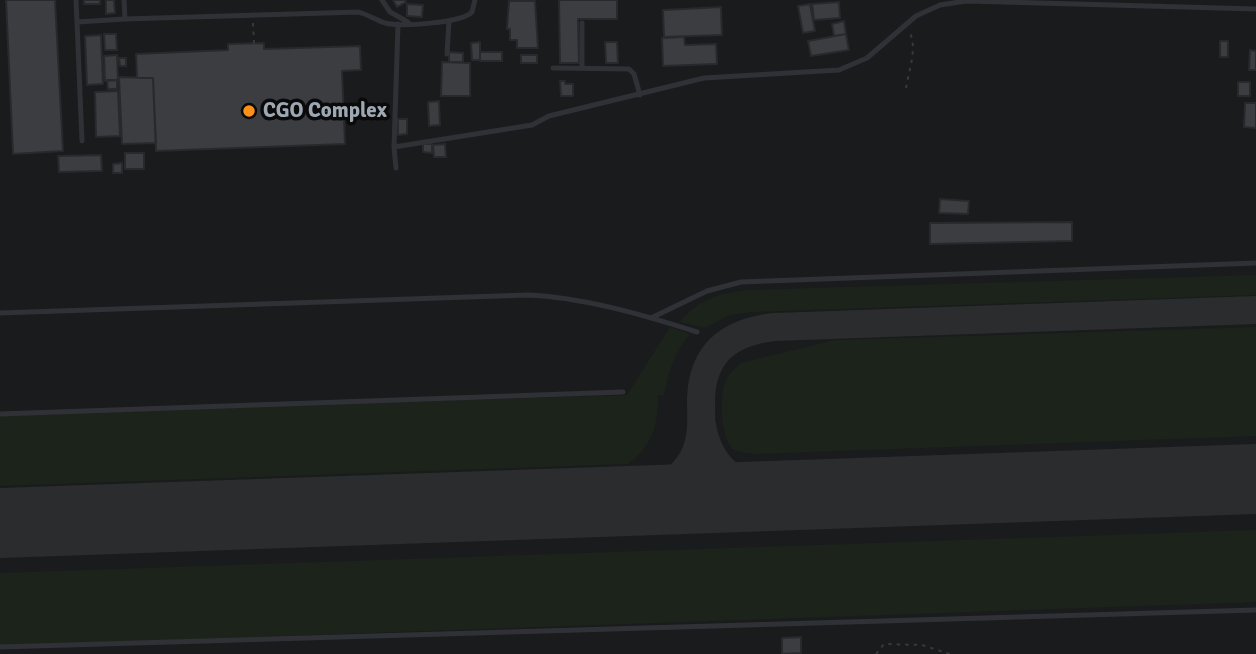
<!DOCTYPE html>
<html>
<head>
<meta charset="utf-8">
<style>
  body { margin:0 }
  canvas { display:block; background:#0f0f10 }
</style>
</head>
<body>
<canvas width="1256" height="654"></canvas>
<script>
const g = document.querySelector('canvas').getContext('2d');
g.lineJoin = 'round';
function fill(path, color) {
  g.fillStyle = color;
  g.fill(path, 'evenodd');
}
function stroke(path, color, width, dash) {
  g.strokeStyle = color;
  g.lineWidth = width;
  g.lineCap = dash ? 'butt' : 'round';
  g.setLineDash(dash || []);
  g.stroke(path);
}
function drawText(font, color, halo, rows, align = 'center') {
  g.font = font + ' Signika,sans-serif';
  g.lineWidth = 7;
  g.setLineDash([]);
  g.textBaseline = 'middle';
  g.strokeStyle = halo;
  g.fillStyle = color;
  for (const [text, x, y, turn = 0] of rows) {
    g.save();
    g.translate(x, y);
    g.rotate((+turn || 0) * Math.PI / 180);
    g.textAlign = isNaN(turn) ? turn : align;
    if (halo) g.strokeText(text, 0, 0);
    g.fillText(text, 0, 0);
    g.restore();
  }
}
fill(new Path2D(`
  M0,0h1256v654h-1256z`), '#1a1b1d');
fill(new Path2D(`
  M1256,275v20l-503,17 -23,3 -25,13 -25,-6c19,-23 38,-28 66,-32z
  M670,327l20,7c-16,18 -22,39 -26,62l-6,-1c0,29 -5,51 -30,69l-628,22v-72l627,-19z
  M1256,327v109l-501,18c-7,-1 -16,-1 -22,-5 -12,-10 -13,-50 -9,-64 3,-10 10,-16 17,-22l94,-23z
  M1256,530v72l-1256,44v-73z`), '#1b231b');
stroke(new Path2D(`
  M702,425c7,43 33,60 73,70
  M652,499c17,-13 35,-26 44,-47 7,-18 5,-35 5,-54 2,-47 30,-66 73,-71l482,-17`), '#2a2c2e', 28);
stroke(new Path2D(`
  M0,523l1256,-44`), '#2a2c2e', 70);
const building = new Path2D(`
  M6,0h49l8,151 -50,3z
  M84,0h16v4h-16z
  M106,0h8l1,13 -9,1z
  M393,0h12l1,2 -9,5z
  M559,0h58v19h-39l1,44h-19z
  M509,1h26l3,47h-21v-8h-7v-11h-3z
  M839,2l1,16 -26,2 -2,-16z
  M407,4l16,1 -1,12 -15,-1z
  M810,4l5,27 -12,2 -5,-27z
  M721,7l1,28 -58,2 -1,-27z
  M844,21l2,13 -12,2 -2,-12z
  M104,34h12l1,16h-12z
  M846,34l3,16 -38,6 -3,-15z
  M101,35l2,49 -16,1 -2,-49z
  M684,37l1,8 31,-1 1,20 -54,2 -1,-28z
  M1220,41h8v16h-8z
  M480,42v18h-8l-1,-17z
  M605,42h12l1,21h-12z
  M264,43v6l96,-3 1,24 -19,1 3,73 -189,7 -3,-73h-16l-1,-24 92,-4v-6z
  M1250,50l6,1v19h-7z
  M449,52l14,1v9h-14z
  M480,52h22v9h-22z
  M117,55l1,25 -13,1 -1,-25z
  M521,55h16v8h-16z
  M119,58h7v8h-6z
  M442,62l28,1v33h-29z
  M119,77l34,1 3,65 -34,1z
  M107,80h10v9h-9z
  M560,81h5v3h8v12h-12z
  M1238,82h12v14h-12z
  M118,91l2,45 -24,1 -1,-45z
  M439,101l1,24 -11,1 -1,-24z
  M1245,103h11v25l-12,-1z
  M398,119h9v15l-9,1z
  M423,144h9v9l-9,-1z
  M445,144l1,13h-12l-1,-12z
  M125,153h19v16h-19z
  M101,155l1,16 -43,1 -1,-16z
  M122,163v10h-9v-9z
  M940,199l29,2 -1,13 -29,-1z
  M1072,222v19l-142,3v-21z
  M801,637v16l-19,1v-16z`);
fill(building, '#3b3d41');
stroke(building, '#29292d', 2);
stroke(new Path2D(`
  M253,23l1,21
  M906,88c3,-18 12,-41 3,-57
  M876,654l8,-10 38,1 28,9`), '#36393d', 2, [3.5, 5]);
stroke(new Path2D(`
  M76,0l1,22
  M124,0l1,19 234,-7c9,3 17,8 26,11 15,4 77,0 87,-11l3,-12
  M382,0l8,12 18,10
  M582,23v45
  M447,54l2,-33
  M553,68l76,1 5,5 6,21
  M82,141l-5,-119 48,-3
  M394,147l138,-22 17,-9 155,-38 135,-8 28,-12 49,-42 24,-11 26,-4 290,8
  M396,168l-2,-21 4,-123
  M0,313l527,-18c55,2 117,20 170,37
  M651,318l56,-27 34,-9 515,-19
  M0,414l623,-22
  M0,647l1256,-37`), '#303136', 5);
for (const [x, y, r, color] of [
  [249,111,7,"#ff9018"]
]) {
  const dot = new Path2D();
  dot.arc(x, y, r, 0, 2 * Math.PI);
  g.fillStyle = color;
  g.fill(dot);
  stroke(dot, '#0a0a0b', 2.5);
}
drawText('bold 21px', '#9ea8b3', '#0a0a0b', [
  ["CGO Complex",263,111]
], 'left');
</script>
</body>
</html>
